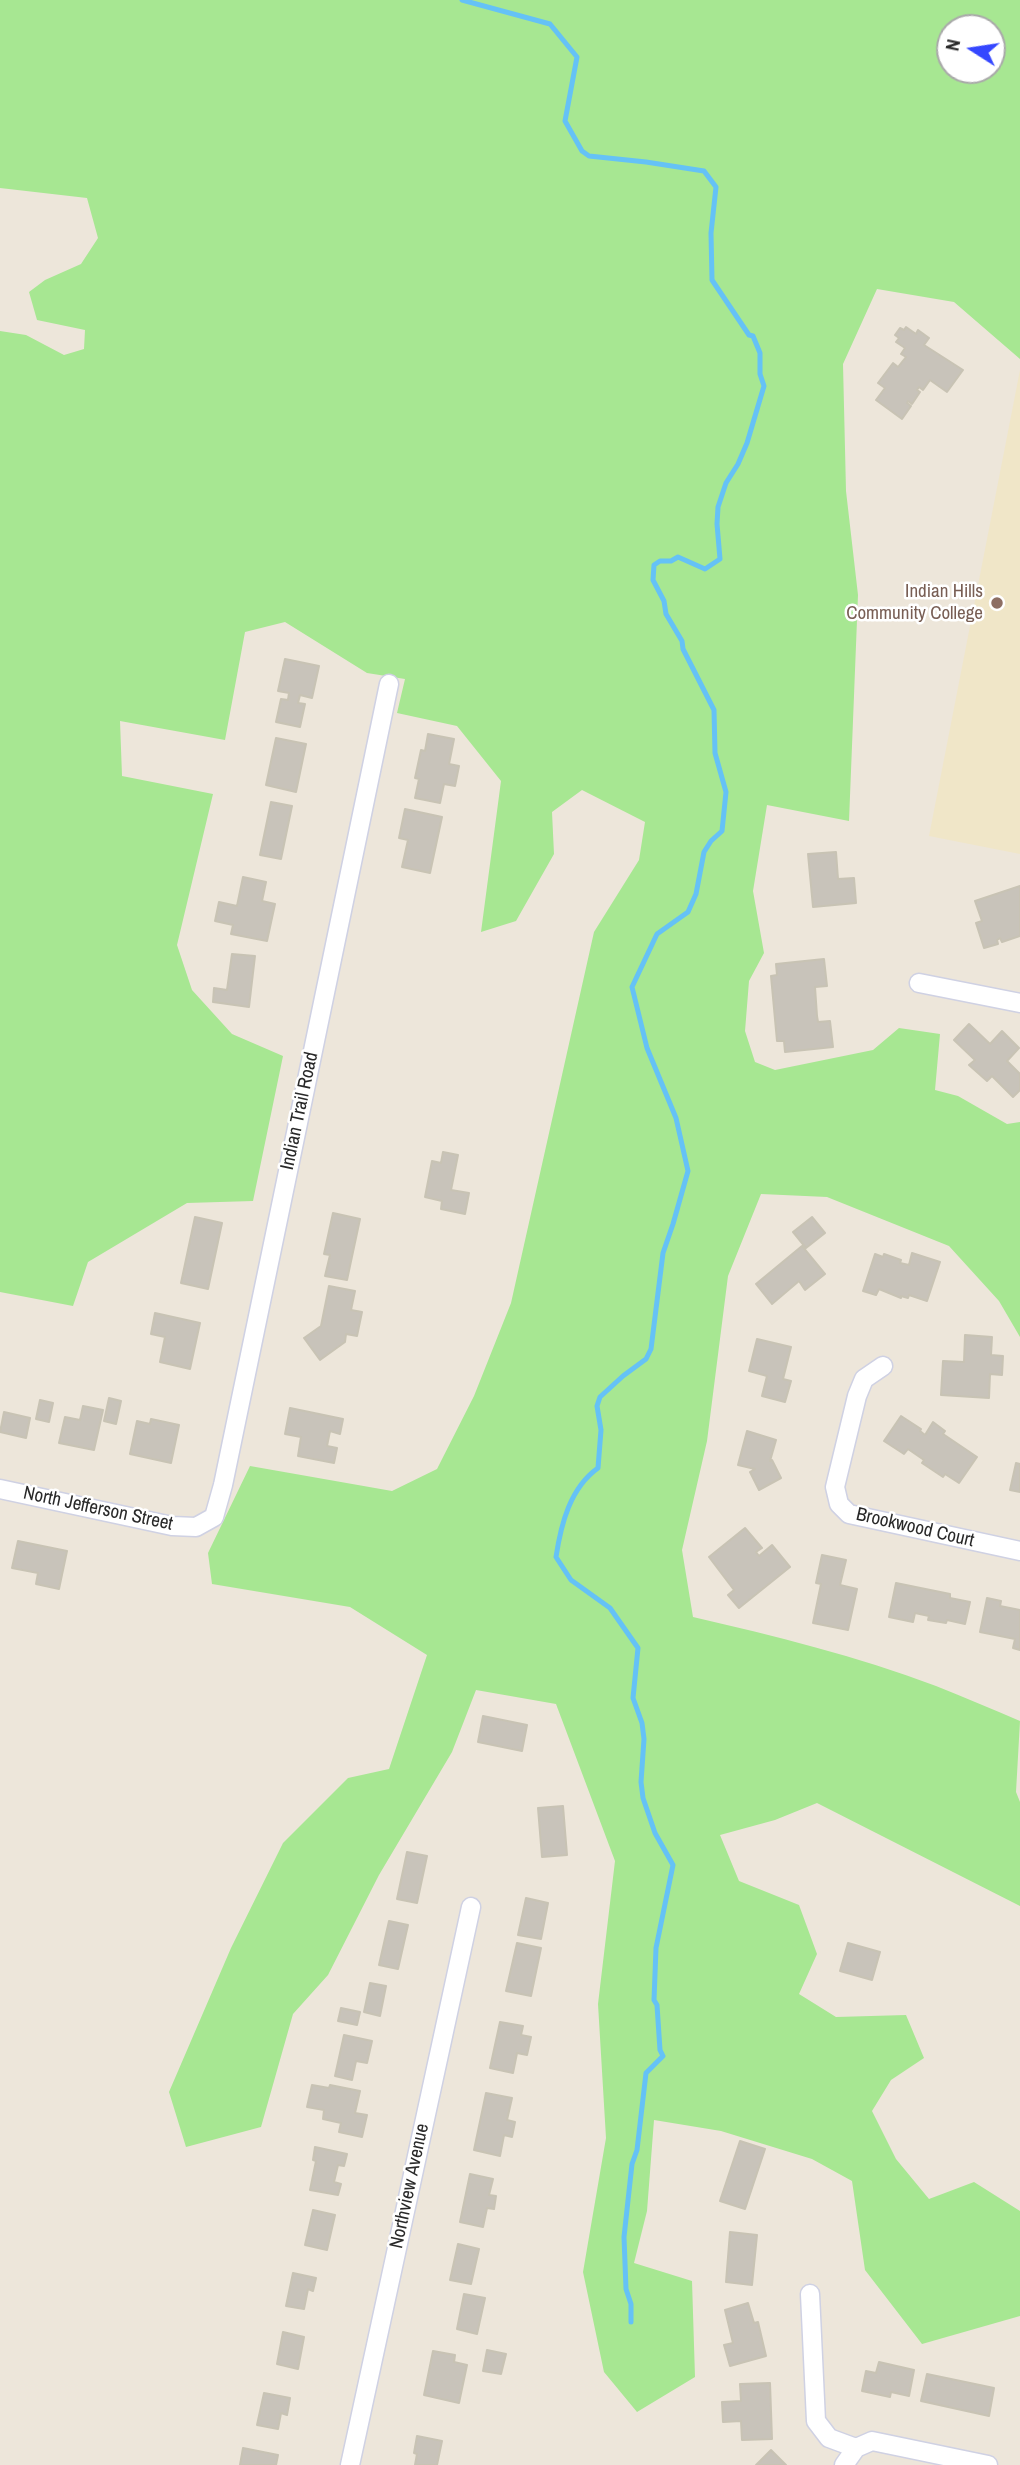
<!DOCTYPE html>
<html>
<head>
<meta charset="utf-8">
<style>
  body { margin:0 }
  #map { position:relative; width:1020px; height:2465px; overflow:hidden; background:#ede6da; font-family:"Archivo Narrow",sans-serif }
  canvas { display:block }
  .north { position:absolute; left:936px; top:14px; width:70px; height:70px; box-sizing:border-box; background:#fff; border:2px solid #a9a9a9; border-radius:50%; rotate:282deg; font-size:19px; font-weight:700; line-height:28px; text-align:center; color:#292929 }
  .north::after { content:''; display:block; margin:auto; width:24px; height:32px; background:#3547ff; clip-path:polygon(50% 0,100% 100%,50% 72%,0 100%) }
</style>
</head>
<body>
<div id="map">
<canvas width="1020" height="2465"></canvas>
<div class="north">N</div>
</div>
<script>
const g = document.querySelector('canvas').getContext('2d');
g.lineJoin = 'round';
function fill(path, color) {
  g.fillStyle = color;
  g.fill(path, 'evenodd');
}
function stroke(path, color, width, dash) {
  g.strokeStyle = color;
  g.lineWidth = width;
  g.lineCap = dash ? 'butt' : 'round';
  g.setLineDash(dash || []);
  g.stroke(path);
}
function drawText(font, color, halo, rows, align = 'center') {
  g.font = font + ' "Archivo Narrow",sans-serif';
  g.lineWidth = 5;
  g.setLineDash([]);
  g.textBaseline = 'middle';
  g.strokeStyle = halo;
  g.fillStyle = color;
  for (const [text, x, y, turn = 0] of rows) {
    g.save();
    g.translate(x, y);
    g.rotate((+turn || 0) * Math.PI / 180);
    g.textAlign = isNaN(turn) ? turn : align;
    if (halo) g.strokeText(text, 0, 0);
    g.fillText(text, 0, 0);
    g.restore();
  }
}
fill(new Path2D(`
  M1020,370v484l-91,-18z`), '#f0e6c8');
fill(new Path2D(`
  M0,0h1020v359l-66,-57 -77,-13 -34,75 3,127 12,104 -9,226 -82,-16 -14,86 11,62 -15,28 -4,50 10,31 20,8 98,-20 26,-22 41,6 -5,56 23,6 49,28 13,-2v215l-21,-36 -50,-55 -122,-49 -66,-3 -33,82 -21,165 -25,109 11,67c82,19 164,39 243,69 28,11 56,23 84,35l-4,71 4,10v104l-203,-103 -42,17 -55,15 19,46 60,24 18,49 -18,40 37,23 70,-2 18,43 -33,22 -19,31 24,48 33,40 45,-17 46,29v105l-98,28 -57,-74 -13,-89 -40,-22 -91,-28 -67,-11 -7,91 -13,52 58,18 3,96 -58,35 -33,-40 -21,-100 23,-134 -8,-134 17,-143 -59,-157 -80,-14 -24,62 -73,123 -51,100 -35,39 -32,113 -75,20 -17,-55 62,-144 52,-105 65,-65 41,-9 38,-114 -77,-48 -138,-23 -4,-31 42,-87 142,25 45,-22 37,-73 37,-93 83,-371 45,-72 6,-38 -63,-32 -30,22 2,42 -38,67 -35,11 20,-151 -44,-55 -60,-13 8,-34 -38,-6 -82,-51 -40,10 -20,108 -105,-19 2,55 91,18 -36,151 15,45 40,44 51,22 -30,145 -66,2 -99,59 -15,44 -73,-14v-961l26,4 38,20 20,-6 1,-19 -48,-10 -8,-28 16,-12 36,-16 17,-26 -11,-40 -87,-10zM950,28h42v42h-42z`), '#a7e792');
stroke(new Path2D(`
  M462,0l88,24 27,33 -12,64 17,30 7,5 57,6 58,9 12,16 -5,46 1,47 37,55 4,1 7,17v21l4,12 -17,57 -9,21 -12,19 -8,24 -1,17 3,35 -15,10 -27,-12 -7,4h-11l-6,4 -1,15 11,21 2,13 16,27 1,8 31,61 1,43 11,39 -4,39 -11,10 -7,11 -8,42 -8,18 -31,22 -25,53 15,61 29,70 12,53 -15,53 -10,29 -12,96 -5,10 -23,17 -23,21 -3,9 4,24 -3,38c-28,20 -37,56 -42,89l15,23 39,28 28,40 -5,50 9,25 2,16 -3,43 2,16 12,35 18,32 -17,83 -2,52 3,5 3,45 3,6 -17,17 -9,77 -5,14 -8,73 2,52 5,15v18`), '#65c2f6', 5);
const building = new Path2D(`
  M906,327l10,7 2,-4 11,8 -5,7 39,25 -16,22 -17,-12 -7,10 -4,-3 -2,3 3,2 -8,12 -4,-3 -1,2 4,3 -9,13 -26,-19 9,-12 -7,-5 15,-20 5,4 8,-10 -5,-3 4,-6 -9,-6 3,-4 -4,-3 5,-7 4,2z
  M285,659l34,7 -7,32 -12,-3 -2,8 7,1 -5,23 -24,-5 5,-23 7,1 1,-7 -11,-2z
  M428,734l26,5 -5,25 10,2 -4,20 -11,-2 -4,19 -25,-5 4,-19 -4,-1 6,-28 4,1z
  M276,738l30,6 -10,48 -30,-7z
  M271,802l21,4 -11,53 -21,-4z
  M405,809l37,8 -12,56 -28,-6 6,-27 -9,-2z
  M836,852l2,27 16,-1 2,25 -43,4 -5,-53z
  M243,877l23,5 -4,19 13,3 -8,37 -36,-7 2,-9 -18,-4 4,-19 18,4z
  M1020,886v50l-18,6 -2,-4 -3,2 1,4 -14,4 -8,-25 6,-2 -7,-20z
  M232,954l23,2 -6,51 -36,-5 1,-14 13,2z
  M824,959l3,27 -12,1 2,29 1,6 12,-1 3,26 -48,5 -1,-11h-7l-6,-65 6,-1 -1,-11z
  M969,1024l21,20 12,-13 17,17 -12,13 13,13v16l-7,7 -21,-21 -5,5 -18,-16 6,-5 -21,-20z
  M443,1152l15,3 -7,35 18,3 -4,21 -24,-5 1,-8 -17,-4 7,-36 9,2z
  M333,1213l27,6 -13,61 -22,-4 5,-21 -6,-1z
  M195,1217l27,6 -14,66 -27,-6z
  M812,1217l13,16 -19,15 -13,-16z
  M802,1246l23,28 -20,16 -6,-9 -27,23 -16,-20z
  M912,1253l28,9 -13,39 -18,-6 -1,3 -7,-2v2l-22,-9 -3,6 -13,-4 12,-37 8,3 1,-3 17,6 -1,3 9,2z
  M329,1286l26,5 -4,19 11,2 -5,24 -11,-2 -1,8 -25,18 -16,-22 17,-12z
  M155,1313l45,10 -10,46 -30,-7 5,-25 -14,-3z
  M965,1335l27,2 -1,18 12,1 -1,19 -12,-1 -1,24 -48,-3 2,-34 21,1z
  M757,1339l34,8 -8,32 8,2 -6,21 -23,-6 5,-20 -18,-5z
  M109,1398l12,3 -5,23 -12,-3z
  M40,1400l13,3 -4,19 -13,-3z
  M83,1406l20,4 -9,40 -35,-7 6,-26 15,3z
  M290,1408l53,11 -3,15 -10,-3 -3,15 10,2 -3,15 -36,-7 3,-19 -16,-3z
  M4,1412l26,6 -4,20 -26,-6z
  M901,1416l20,13 -1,2 5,4 8,-13 12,9 -2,3 34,23 -18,26 -14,-9 -2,3 -21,-14 2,-3 -16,-11 -4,5 -20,-13z
  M151,1419l28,6 -8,38 -41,-9 7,-33 13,3z
  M747,1431l29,9 -6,21 2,-1 9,18 -22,12 -9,-18 5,-3 -17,-4z
  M1016,1463l4,1v28l-10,-2z
  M745,1528l17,20 -6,4 3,4 13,-11 18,22 -51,41 -11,-13 6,-5 -25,-33z
  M18,1541l49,10 -8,38 -23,-5 2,-11 -26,-5z
  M822,1555l24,5 -6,25 17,4 -9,41 -35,-7 8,-39 -5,-1z
  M896,1583l54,11v4l20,4 -5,22 -18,-4 -1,3 -18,-3 1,-4 -14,-3 -2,9 -24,-5z
  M987,1598l14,3 -1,5 20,4v40l-7,-2 2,-9 -35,-7z
  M483,1716l44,9 -5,26 -44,-9z
  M563,1806l4,49 -25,2 -4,-49z
  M407,1852l20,4 -10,47 -20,-4z
  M526,1898l22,5 -7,36 -23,-4z
  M389,1921l19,4 -10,44 -19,-4z
  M517,1943l24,5 -10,48 -25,-5z
  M848,1943l32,9 -8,28 -32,-9z
  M370,1983l16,3 -6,30 -16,-4z
  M341,2008l19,4 -3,13 -19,-4z
  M500,2022l23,4 -2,9 10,2 -4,18 -10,-2 -4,20 -23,-5z
  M344,2035l28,6 -5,22 -11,-2 -4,19 -17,-4z
  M312,2085l17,3 1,-3 30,6 -5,22 12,2 -5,22 -23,-5 2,-9 -18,-4 1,-9 -17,-3z
  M486,2093l26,5 -5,22 8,2 -3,15 -8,-2 -4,21 -26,-6z
  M740,2141l25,8 -20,60 -25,-8z
  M315,2147l32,7 -3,12 -6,-1 -4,17 7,2 -3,11 -28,-5 6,-29 -3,-1z
  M470,2174l23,5 -4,16 7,1 -2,13 -7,-1 -4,19 -23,-5z
  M313,2210l22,5 -8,35 -22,-5z
  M730,2232l27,3 -5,50 -26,-3z
  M458,2244l21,5 -8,35 -21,-4z
  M293,2273l23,5 -3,13 -5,-2 -4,20 -18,-3z
  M464,2294l21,4 -8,36 -20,-5z
  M748,2303l6,20 4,-1 8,34 -36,10 -6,-21 9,-2 -8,-33z
  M283,2332l21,5 -6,32 -21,-5z
  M487,2350l19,4 -5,20 -18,-3z
  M433,2351l22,4 -1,7 13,3 -8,38 -35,-8z
  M879,2362l35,8 -5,26 -18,-4 -1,5 -28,-6 4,-20 10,2z
  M927,2374l67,14 -5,28 -68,-15z
  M770,2383l2,56 -30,1 -1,-19 -18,1 -1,-20 19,-1 -1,-17z
  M264,2393l26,5 -3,17 -6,-2 -3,16 -21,-4z
  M417,2436l25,5 -5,24h-22l2,-11 -3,-1z
  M243,2448l35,7 -2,10h-36z
  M771,2450l15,15h-30z`);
fill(building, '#c8c3ba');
stroke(building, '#c8c3b4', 2);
const minor = new Path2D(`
  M919,983l101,20
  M883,1366l-19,13 -7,17 -22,91 4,17 10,10 171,37
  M0,1489l172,37 24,1 18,-10 9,-32 166,-801
  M810,2294l6,127 13,17 27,10
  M350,2465l121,-558
  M844,2465l12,-17 16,-7 116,24`);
stroke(minor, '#cfd1e3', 21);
stroke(minor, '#fff', 18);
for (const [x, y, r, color] of [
  [997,603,7,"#8d6e63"]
]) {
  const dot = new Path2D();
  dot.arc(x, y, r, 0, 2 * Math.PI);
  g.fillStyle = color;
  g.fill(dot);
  stroke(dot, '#fff', 2.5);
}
drawText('19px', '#785e54', '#fff', [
  ["Indian Hills",983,592],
  ["Community College",983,614]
], 'right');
drawText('19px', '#292929', '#fff', [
  ["Indian Trail Road",300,1111,-78],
  ["North Jefferson Street",98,1509,12],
  ["Brookwood Court",915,1528,13],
  ["Northview Avenue",410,2186,-78]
]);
</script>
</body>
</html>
